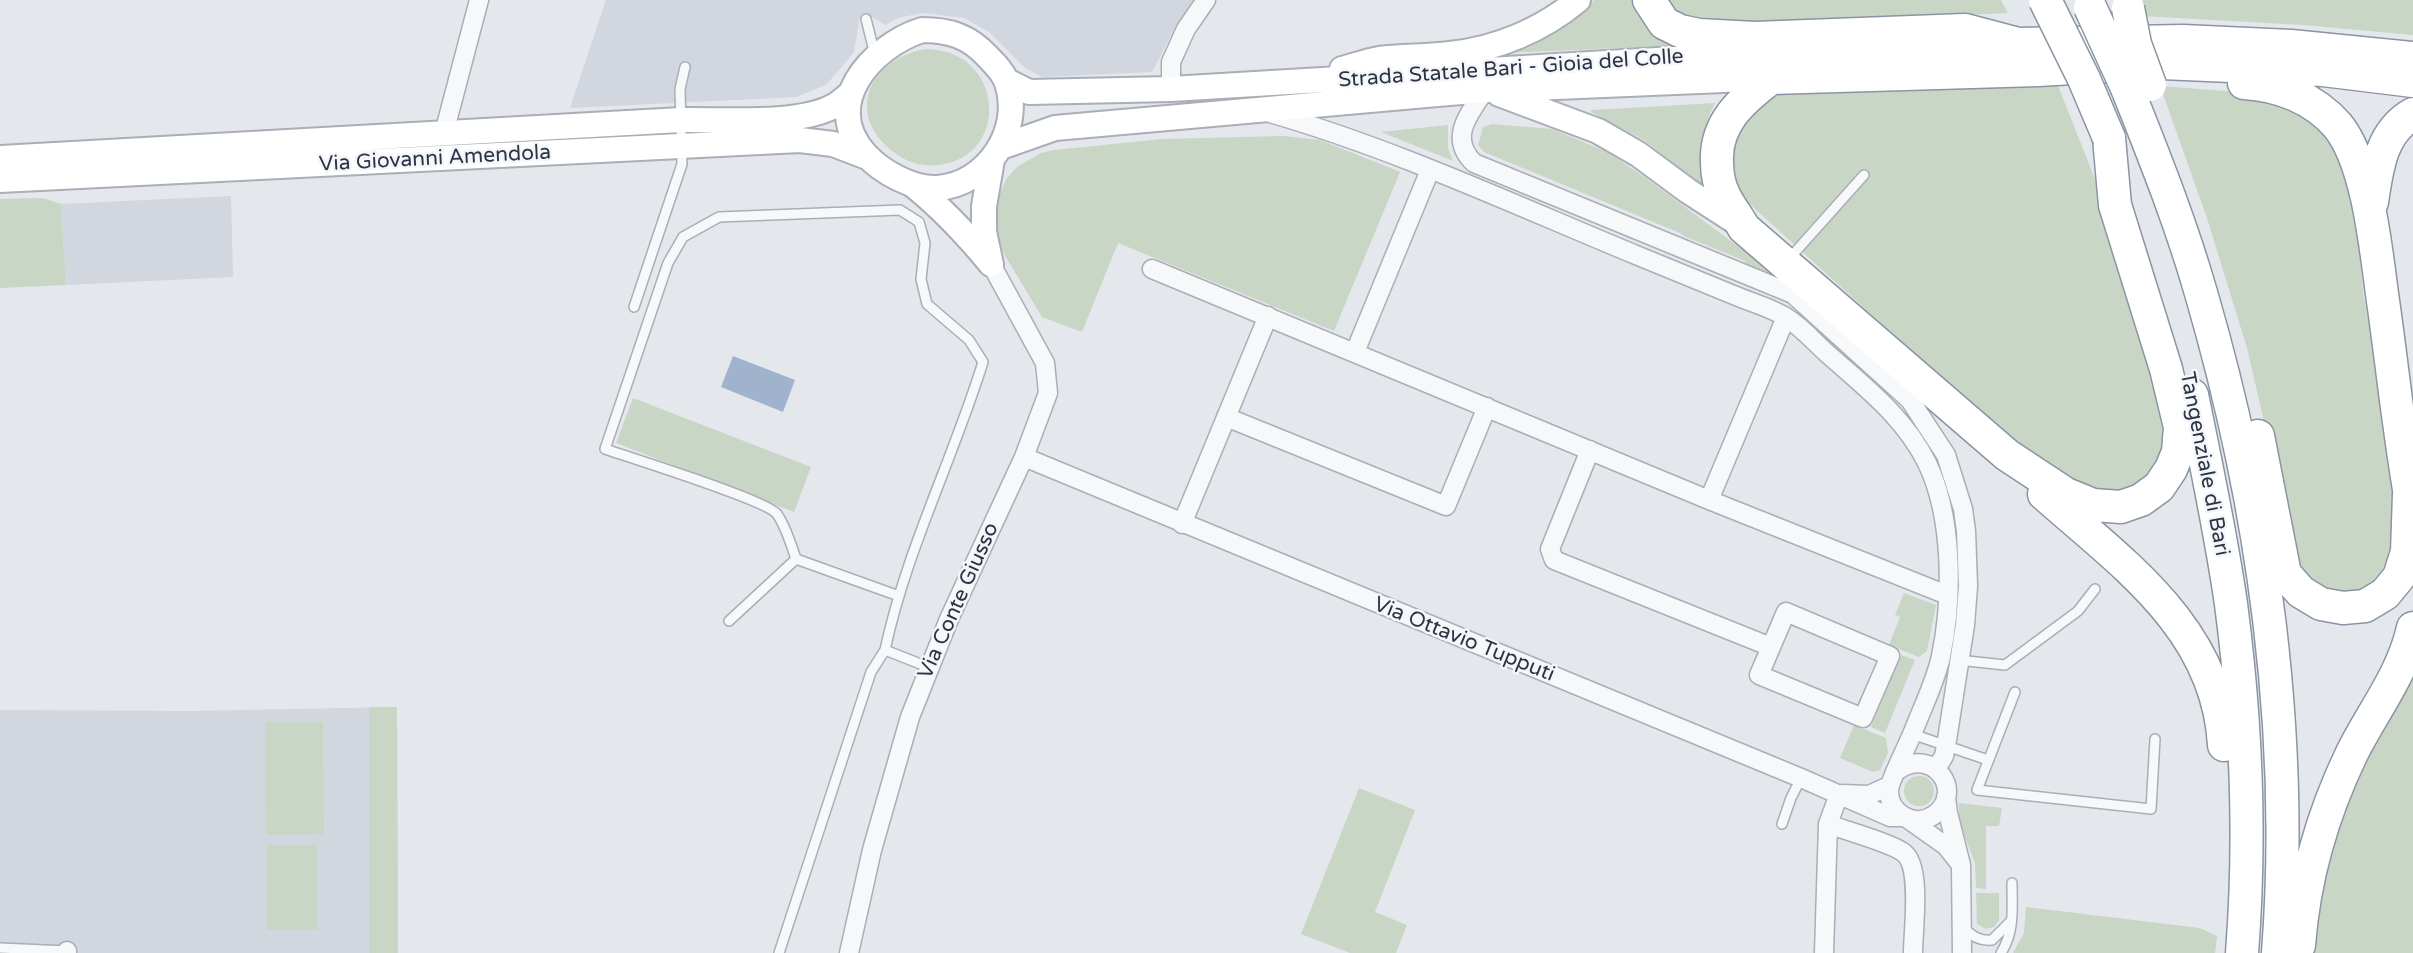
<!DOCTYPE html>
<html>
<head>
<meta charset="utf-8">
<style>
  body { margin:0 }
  canvas { display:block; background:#e4e7ec }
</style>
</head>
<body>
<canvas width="2413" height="953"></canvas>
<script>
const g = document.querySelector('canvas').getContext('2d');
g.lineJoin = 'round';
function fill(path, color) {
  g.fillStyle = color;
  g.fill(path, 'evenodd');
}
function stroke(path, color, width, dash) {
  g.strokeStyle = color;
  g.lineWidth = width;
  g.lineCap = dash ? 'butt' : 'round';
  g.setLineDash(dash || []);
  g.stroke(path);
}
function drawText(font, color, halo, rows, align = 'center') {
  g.font = font + ' "Varela Round",sans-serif';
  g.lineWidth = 5;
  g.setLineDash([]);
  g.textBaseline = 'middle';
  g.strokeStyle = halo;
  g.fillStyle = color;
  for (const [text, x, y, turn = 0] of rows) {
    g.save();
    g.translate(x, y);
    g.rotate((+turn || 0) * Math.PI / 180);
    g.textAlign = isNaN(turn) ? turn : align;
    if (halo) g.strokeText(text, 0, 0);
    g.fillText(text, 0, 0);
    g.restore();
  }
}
fill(new Path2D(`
  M606,0h591l-20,24 -25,48 -110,5 -17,-9 -36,-36 -25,-14 -41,-5 -26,5 -11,7 -14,-8 -12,-1 -6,36 -27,32 -30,13 -227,11z
  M231,196l2,81 -167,8 -5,-81z
  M397,707l1,246h-398v-243l192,1z`), '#d2d6de');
fill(new Path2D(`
  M1594,0h43l54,45 -187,8 73,-38z
  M1661,0h340l7,13 -265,12c-27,-4 -61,-6 -82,-25z
  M2139,0h274v35l-110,-10 -162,-9z
  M924,49c80,-1 88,106 16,116 -17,2 -32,-2 -45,-12 -51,-38 -27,-92 29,-104z
  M2057,83l49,124 66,236 -35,49h-57l-85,-65 -252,-229c-3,-7 -7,-14 -9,-20 -8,-29 7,-67 34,-80 7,-3 15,-4 22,-5z
  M2160,86l92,7 71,31 30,58 10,110 18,101 19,136 -19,56 -43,14 -38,-21 -53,-230 -40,-130z
  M1715,103c-13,26 -19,55 -12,84l-59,-47 -53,-28v-2z
  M1492,124l60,5 55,23 36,24 150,111 -49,-22 1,-4 -61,-25 -4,-3 -196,-81 -6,-7 5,-18z
  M1448,125v23l5,13 -72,-29z
  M1283,136l37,4 80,32 -66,159 -216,-88 -36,89 -40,-15 -38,-63 -9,-26 -2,-17 13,-32 11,-12 24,-14 13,-3 108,-11z
  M43,198l18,6 5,81 -66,3v-89z
  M633,398l178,69 -17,45 -178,-69z
  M1904,593l32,12 -9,46 -8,6 -30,-12 11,-28 -5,-2z
  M1901,655l14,5 -30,73 -14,-6z
  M2413,661v292h-104l25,-133z
  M369,707h28l1,246h-29z
  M265,722h58l1,112 -58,1z
  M1854,725l32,13 2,15 -8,17 -7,2 -33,-14z
  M1904 791a15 15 0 1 1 30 0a15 15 0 1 1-30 0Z
  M1359,788l56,22 -40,102 32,13 -11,28h-46l-49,-19z
  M1959,803l43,5 -3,18h-13v63l-10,-1 -1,-25 -16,-41z
  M266,845h51l1,85h-51z
  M1976,893h23v27l-5,7 -8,2 -9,-5z
  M2026,907l174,21 17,8 -2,17h-202l11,-20z`), '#c9d6c5');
fill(new Path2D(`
  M733,356l62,24 -12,32 -62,-25z`), '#9fb4cc');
const lane = new Path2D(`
  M866,19l9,36
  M1788,260l76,-85
  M634,307l48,-143 -2,-75 5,-22
  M899,596l-103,-37c-5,-15 -10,-32 -19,-45 -11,-14 -146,-56 -172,-65l63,-186 15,-26 36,-20 181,-7 19,12 6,21 -4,36 6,25 42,36 14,22c-30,97 -77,189 -98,288l43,17
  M729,621l67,-62
  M1958,660l47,5 73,-54 17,-22
  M2015,692l-38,98 174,19 4,-70
  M1912,734l76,26
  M1782,824l9,-26 10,-20
  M1964,928c9,9 16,13 28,12l19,-19
  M0,948l67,3
  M779,953l92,-281 14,-22
  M2001,953c14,-22 11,-45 11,-70`);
const street = new Path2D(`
  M1171,89v-27l15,-33 20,-29
  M1485,90c-16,24 -37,48 -11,73l319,131 117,106 36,55 17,54 3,22 2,55 -3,39 -19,121 -2,10 -8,13
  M1270,113c125,36 245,92 366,142 35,14 70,29 105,43 15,6 33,11 46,20 16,10 29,26 43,38 36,32 75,62 97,107 26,54 26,135 14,193 -5,24 -17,48 -26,71 -5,14 -26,54 -26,64 0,23 26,37 45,24 32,-23 -1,-69 -36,-45
  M444,133l35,-133
  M1152,269l557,231 238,95
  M1355,352l75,-182
  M1226,417l220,89 41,-99
  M1590,450l-40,99 4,11 217,87
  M1024,457l777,321 89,39h15l41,29 15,19
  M1709,500l77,-183
  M1182,524l86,-208
  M1786,612l104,44 -27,62 -104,-43z
  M1842,794l27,1 20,-9
  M1946,797l2,16 13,52 1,88
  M1828,824c16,6 66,20 76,29 18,14 9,77 9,100
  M67,951v2
  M849,953l23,-103 38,-133 39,-98 75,-162 24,-64 -3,-30 -54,-99
  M1824,953l4,-129 11,-30`);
const secondary = new Path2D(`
  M922,30c27,0 47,6 66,27 7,7 16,16 19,26 16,47 -20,102 -70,105 -25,1 -55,-16 -71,-33 -46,-50 4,-108 56,-125z
  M1342,69c12,-3 24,-8 37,-10 23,-3 47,-2 71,-5 47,-5 92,-24 128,-54
  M1007,81l22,11 142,-3 503,-30 322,-14
  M1499,94l99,37 40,23 50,37 51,33
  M1001,147l54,-19 371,-33 59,-5 286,-12
  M0,158l681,-38c42,-1 116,6 153,-14 6,-3 12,-9 17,-13
  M0,180l800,-40 33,4 34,13
  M913,185c30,24 54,50 78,79
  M990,260l-6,-28v-26l8,-46`);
const highway = new Path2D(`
  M1649,0l15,23 16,8 19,4 56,3 210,-8 53,14 165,-3 108,5 122,12
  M2244,83c35,2 70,15 94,43 31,39 38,126 45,175 10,70 17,142 30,211
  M2127,88c27,68 54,135 74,205 62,212 94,439 77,660
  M2109,138l6,67 51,164 14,58 -2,25 -7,17 -12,18 -18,13 -20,7 -28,-2 -27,-11 -59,-39 -263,-227c-6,-11 -15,-22 -20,-33 -5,-10 -7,-22 -7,-33 -2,-39 25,-62 54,-84l267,-8 124,-7 161,7 90,11
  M2372,202c5,-34 9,-70 41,-88
  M2192,395c14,69 29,139 39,209 15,114 20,234 11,349
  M2258,436l27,138 16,18 20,12 22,4 22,-2 20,-12 14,-17 8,-25 2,-58
  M2044,494c79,70 174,135 180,251
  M2299,945c5,-66 24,-132 53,-192 21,-42 51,-79 61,-125`);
stroke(lane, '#a9aeb7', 12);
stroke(street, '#a9aeb7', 21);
stroke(secondary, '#a9aeb7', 28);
stroke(highway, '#8b94a3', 35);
stroke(lane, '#f7f8fa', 9);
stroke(street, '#f7f8fa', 18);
stroke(secondary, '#fff', 24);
stroke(highway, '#fff', 32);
const highwayBridge = new Path2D(`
  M2045,0l39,79 25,59
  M2090,7l37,81
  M2128,8l7,36 15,41`);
stroke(highwayBridge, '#8b94a3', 35, []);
stroke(highwayBridge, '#fff', 32);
drawText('21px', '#2b3445', '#f4f6f9', [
  ["Strada Statale Bari - Gioia del Colle",1511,69,-4],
  ["Via Giovanni Amendola",435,159,-3],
  ["Tangenziale di Bari",2204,464,79],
  ["Via Conte Giusso",959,601,-66],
  ["Via Ottavio Tupputi",1464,640,22]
]);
</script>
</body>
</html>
